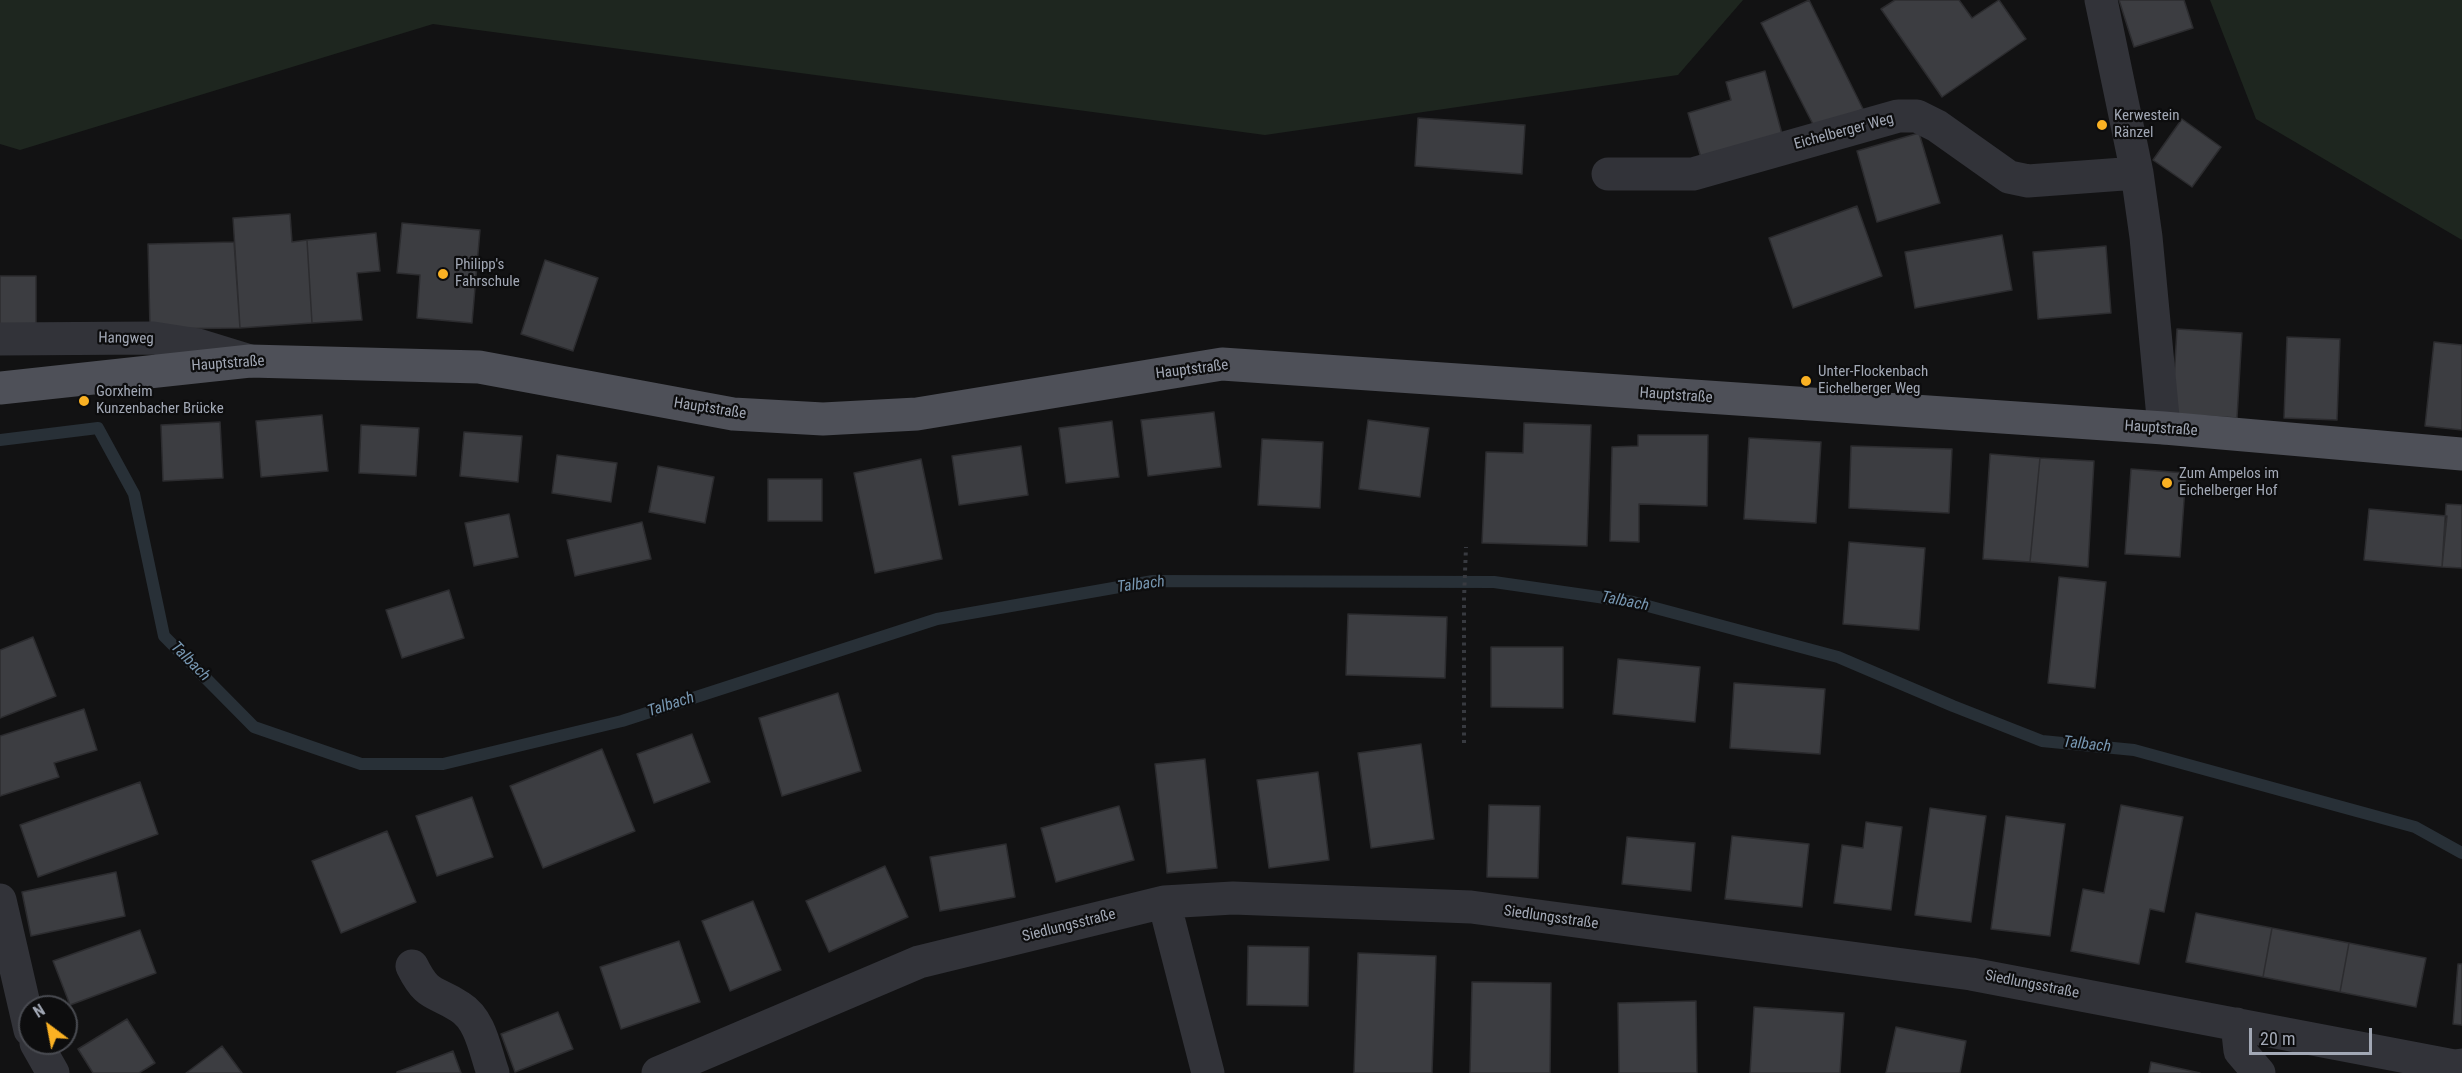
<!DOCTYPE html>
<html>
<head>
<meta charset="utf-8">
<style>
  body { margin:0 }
  #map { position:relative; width:2462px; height:1073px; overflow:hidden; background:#121213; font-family:"Roboto Condensed",sans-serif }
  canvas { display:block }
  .north { position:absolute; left:18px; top:995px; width:60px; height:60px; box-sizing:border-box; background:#0d0d0e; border:2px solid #494b51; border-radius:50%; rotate:328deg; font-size:16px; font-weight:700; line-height:24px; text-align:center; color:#a2a8b5 }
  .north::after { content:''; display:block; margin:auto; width:21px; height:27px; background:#fab123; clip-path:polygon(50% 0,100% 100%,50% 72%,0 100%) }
  .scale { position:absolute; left:2249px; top:1028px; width:123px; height:27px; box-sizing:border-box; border:3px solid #a2a8b5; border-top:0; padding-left:8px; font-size:18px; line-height:21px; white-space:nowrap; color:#a2a8b5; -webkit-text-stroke:4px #0d0d0e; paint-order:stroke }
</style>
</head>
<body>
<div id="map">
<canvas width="2462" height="1073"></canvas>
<div class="north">N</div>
<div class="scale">20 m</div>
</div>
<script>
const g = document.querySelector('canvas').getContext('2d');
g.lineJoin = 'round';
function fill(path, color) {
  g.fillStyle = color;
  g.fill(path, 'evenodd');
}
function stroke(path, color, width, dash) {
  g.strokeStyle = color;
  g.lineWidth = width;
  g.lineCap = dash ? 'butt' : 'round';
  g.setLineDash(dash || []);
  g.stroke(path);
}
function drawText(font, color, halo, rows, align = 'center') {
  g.font = font + ' "Roboto Condensed",sans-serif';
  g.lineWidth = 4.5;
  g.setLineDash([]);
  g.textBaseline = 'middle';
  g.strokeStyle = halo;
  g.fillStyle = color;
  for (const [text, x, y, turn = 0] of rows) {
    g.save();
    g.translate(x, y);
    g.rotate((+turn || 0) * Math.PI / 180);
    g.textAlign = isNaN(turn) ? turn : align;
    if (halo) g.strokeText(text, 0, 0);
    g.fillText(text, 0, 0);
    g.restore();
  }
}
fill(new Path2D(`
  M0,0h1743l-65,75 -413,60 -832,-111 -413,126 -20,-6z
  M2210,0h252v240l-206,-121z`), '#1e261f');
stroke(new Path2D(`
  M0,440l98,-12 36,66 30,142 90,91 107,37h82l179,-43 315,-102 216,-38 341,1 139,20 205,55 115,49 89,35 92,9 281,77 47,26`), '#283037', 12);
const building = new Path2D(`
  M1809,0l54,109 -46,23 -56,-109z
  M1895,0h64l13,18 27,-18 27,39 -84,58 -61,-88z
  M2119,0h65l9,28 -59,19z
  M1765,71l17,63 -81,24 -13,-45 43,-13 -5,-18z
  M1418,118l107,7 -3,49 -107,-8z
  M2182,119l39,28 -29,40 -39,-27z
  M1919,133l21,70 -63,19 -20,-71z
  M1857,206l25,70 -89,32 -24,-70z
  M290,214l2,28 15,-2 5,83 -72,5 -7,-110z
  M402,223l78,7 -8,93 -55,-5 3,-43 -23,-2z
  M376,233l4,38 -23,2 5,47 -50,3 -5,-83z
  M2002,235l10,55 -97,18 -10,-56z
  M234,242l6,86 -90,1 -2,-85z
  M2106,246l5,67 -73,6 -5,-67z
  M545,260l53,18 -25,73 -52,-17z
  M0,276h36v56h-36z
  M2177,329l65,4 -5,85 -65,-4z
  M2287,337l53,2 -3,81 -53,-2z
  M2434,342l28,3v85l-37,-4z
  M1214,412l7,55 -73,9 -7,-56z
  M322,415l6,56 -67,6 -5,-56z
  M1368,420l61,8 -9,69 -61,-8z
  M1112,421l7,56 -53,6 -7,-55z
  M220,422l3,56 -60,3 -2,-56z
  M1524,423l67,2 -4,121 -105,-3 4,-91 37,1z
  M361,425l58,3 -3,48 -57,-3z
  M464,432l58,4 -4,46 -58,-6z
  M1638,435h70l-1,71 -68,-2v38l-29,-1 2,-94 26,-1z
  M1749,438l72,4 -5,81 -72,-4z
  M1262,439l61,3 -3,66 -62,-3z
  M1021,446l7,49 -69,10 -7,-49z
  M1851,446l101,3 -3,64 -100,-5z
  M1990,454l50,4 -10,104 -47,-3z
  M557,455l60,8 -6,39 -59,-9z
  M2040,458l54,3 -6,106 -58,-5z
  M921,459l21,100 -67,14 -21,-100z
  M658,466l56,11 -9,46 -56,-11z
  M2131,469l55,4 -6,84 -55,-3z
  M768,479h54v42h-54z
  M2446,504l16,1v63l-20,-1z
  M2369,509l78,7 -5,51 -78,-7z
  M509,514l9,43 -44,9 -9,-43z
  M642,522l9,37 -76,17 -8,-36z
  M1849,542l76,6 -6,82 -76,-6z
  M2059,577l47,5 -11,106 -47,-5z
  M449,590l15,48 -62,20 -16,-48z
  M1348,614l99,3 -2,61 -99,-3z
  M33,637l23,59 -56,22v-68z
  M1491,647h72v61l-72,-1z
  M1618,659l82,8 -5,55 -82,-8z
  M1734,683l91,6 -5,65 -90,-6z
  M838,693l23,78 -79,25 -23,-78z
  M84,709l13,41 -43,13 5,14 -59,19v-60z
  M692,734l18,48 -56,21 -17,-49z
  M1421,744l13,95 -63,9 -13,-95z
  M602,749l33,82 -92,37 -33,-82z
  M1205,759l12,109 -50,5 -12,-109z
  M1318,772l11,88 -60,8 -12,-88z
  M140,782l18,52 -120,43 -18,-52z
  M472,797l21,60 -56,19 -21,-60z
  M1489,805l51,1 -2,72 -51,-1z
  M2121,805l62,12 -19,95 -14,-3 -11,55 -68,-13 12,-62 21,4z
  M1119,806l15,54 -78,22 -15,-54z
  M1930,808l56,8 -15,106 -56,-7z
  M2006,816l59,8 -15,112 -59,-7z
  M1866,822l36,5 -11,83 -57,-7 8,-58 21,3z
  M387,831l29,71 -75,31 -29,-72z
  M1732,836l77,8 -7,63 -77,-8z
  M1627,837l68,6 -4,48 -69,-7z
  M1006,844l9,53 -75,14 -10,-54z
  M885,866l23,51 -79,35 -23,-51z
  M116,872l9,44 -94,20 -9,-44z
  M753,901l28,69 -51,21 -28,-70z
  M2196,913l76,15 -9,49 -77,-15z
  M2272,928l77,15 -9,49 -77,-15z
  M140,930l16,43 -86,32 -17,-44z
  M679,941l21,61 -79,27 -21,-62z
  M2349,943l77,15 -10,49 -76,-15z
  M1248,946l61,1 -1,59 -61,-1z
  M1358,953l78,3 -4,117h-78z
  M2458,964h4v61l-9,-1z
  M1472,982l79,1 -1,90h-80z
  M1696,1001l1,72h-78l-1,-70z
  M1754,1007l90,6 -4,60h-90z
  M558,1012l15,37 -58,23 -14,-38z
  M127,1019l28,44 -16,10h-46l-15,-24z
  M1896,1027l70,14 -6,32h-74z
  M222,1046l20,27h-56z
  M453,1051l8,22h-64v-1z
  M2151,1062l49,11h-51z`);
fill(building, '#3c3d41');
stroke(building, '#2c2c2f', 1.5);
stroke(new Path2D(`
  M1464,743v-144l2,-52`), '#383a40', 4, [3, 4.5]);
stroke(new Path2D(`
  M2101,0l36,173 9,64 18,191
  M1608,174h85l205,-58h19l20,10 72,51 19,4 109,-8
  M0,339l153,-1 45,7 52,16
  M0,900l30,130
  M1164,902l44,171
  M412,966c16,32 22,24 48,41 21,13 25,44 33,66
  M2237,1024l3,27 19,22
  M36,1043l17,30
  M658,1073l261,-111 245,-60 69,-4 238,9 500,67 483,92 8,-1`), '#323339', 33);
stroke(new Path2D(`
  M0,388l250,-27 229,6 254,47 90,5 94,-5 305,-50 942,64 298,26`), '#4e5058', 33);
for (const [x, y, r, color] of [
  [2102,125,6,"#fab123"],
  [443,274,6,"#fab123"],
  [1806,381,6,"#fab123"],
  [84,401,6,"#fab123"],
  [2167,483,6,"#fab123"]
]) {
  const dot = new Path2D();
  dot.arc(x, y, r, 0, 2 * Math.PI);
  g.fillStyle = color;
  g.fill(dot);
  stroke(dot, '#0d0d0e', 2);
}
drawText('15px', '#a2a8b5', '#0d0d0e', [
  ["Kerwestein",2114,116],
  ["Ränzel",2114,133],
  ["Philipp's",455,265],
  ["Fahrschule",455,282],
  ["Unter-Flockenbach",1818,372],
  ["Eichelberger Weg",1818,389],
  ["Gorxheim",96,392],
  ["Kunzenbacher Brücke",96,409],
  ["Zum Ampelos im",2179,474],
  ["Eichelberger Hof",2179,491]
], 'left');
drawText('15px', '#a2a8b5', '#0d0d0e', [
  ["Eichelberger Weg",1844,132,-15],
  ["Hangweg",126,339,1],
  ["Hauptstraße",228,364,-4],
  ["Hauptstraße",1192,370,-7],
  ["Hauptstraße",1676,396,4],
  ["Hauptstraße",710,409,9],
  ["Hauptstraße",2161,429,4],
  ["Siedlungsstraße",1551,918,8],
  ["Siedlungsstraße",1069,926,-14],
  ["Siedlungsstraße",2032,985,11]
]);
drawText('italic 16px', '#7797b2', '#0d0d0e', [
  ["Talbach",1141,585,-7],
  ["Talbach",1625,602,11],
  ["Talbach",190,662,45],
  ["Talbach",671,705,-18],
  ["Talbach",2087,745,6]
]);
</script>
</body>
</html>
